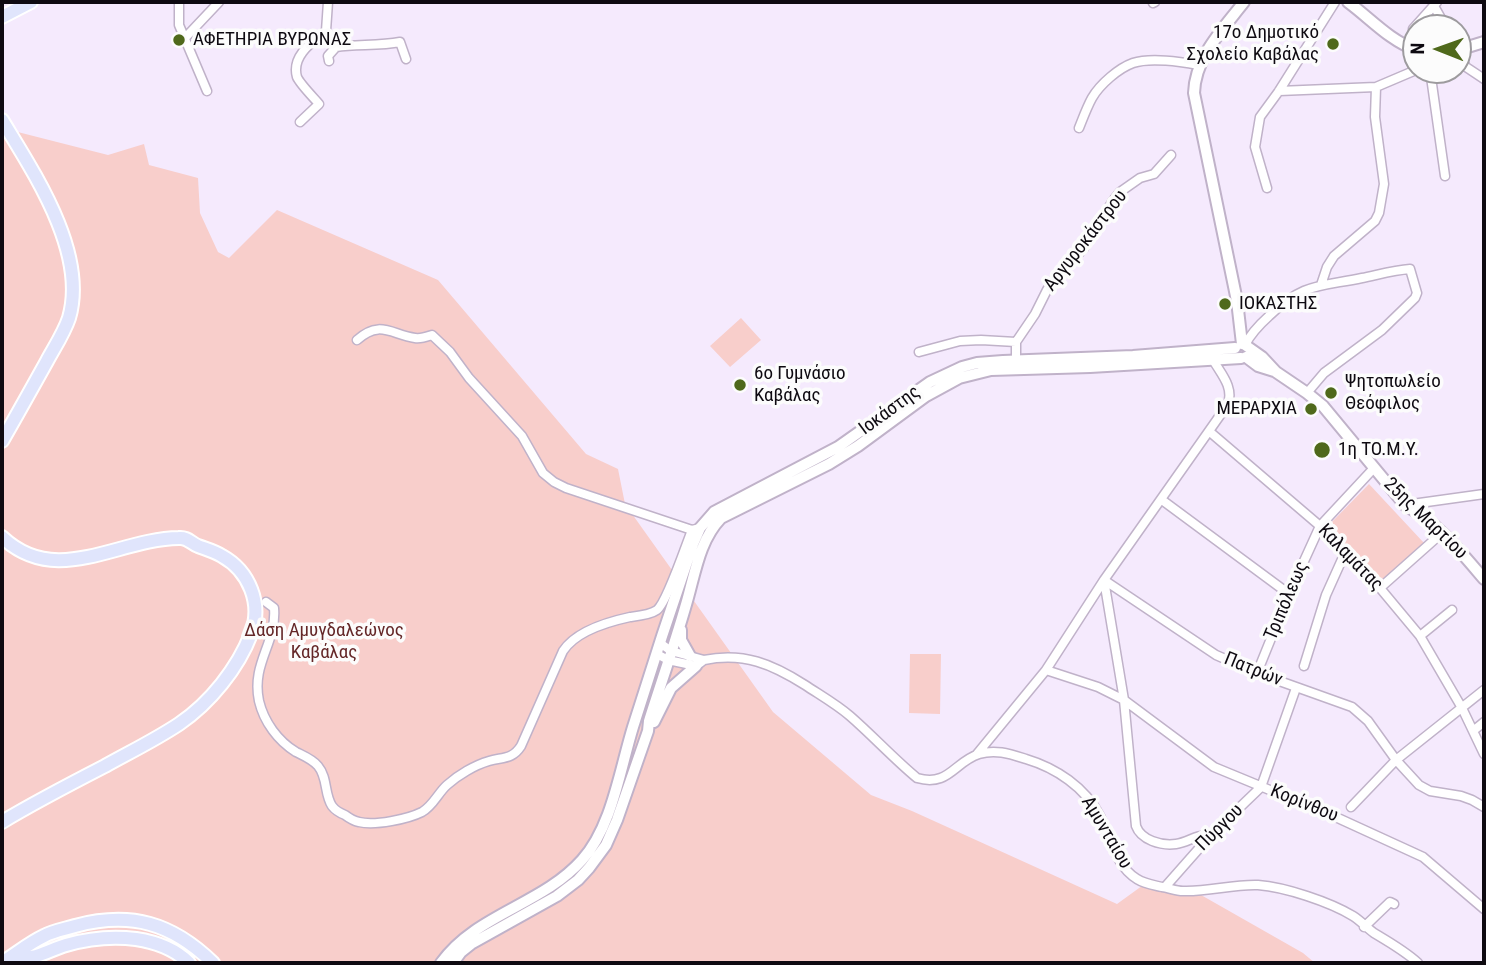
<!DOCTYPE html>
<html>
<head>
<meta charset="utf-8">
<style>
  body { margin:0 }
  #map { position:relative; width:1486px; height:965px; overflow:hidden; background:#f5eafd; font-family:"Roboto Condensed",sans-serif }
  canvas { display:block }
  .frame { position:absolute; inset:0; border:4px solid #0e0a11; pointer-events:none }
  .north { position:absolute; left:1402px; top:14px; width:70px; height:70px; box-sizing:border-box; background:#fcfcfc; border:2px solid #9d9b9e; border-radius:50%; rotate:271deg; font-size:19px; font-weight:700; line-height:28px; text-align:center; color:#0e0a11 }
  .north::after { content:''; display:block; margin:auto; width:24px; height:32px; background:#4f691b; clip-path:polygon(50% 0,100% 100%,50% 72%,0 100%) }
</style>
</head>
<body>
<div id="map">
<canvas width="1486" height="965"></canvas>
<div class="frame"></div>
<div class="north">N</div>
</div>
<script>
const g = document.querySelector('canvas').getContext('2d');
g.lineJoin = 'round';
function fill(path, color) {
  g.fillStyle = color;
  g.fill(path, 'evenodd');
}
function stroke(path, color, width, dash) {
  g.strokeStyle = color;
  g.lineWidth = width;
  g.lineCap = dash ? 'butt' : 'round';
  g.setLineDash(dash || []);
  g.stroke(path);
}
function drawText(font, color, halo, rows, align = 'center') {
  g.font = font + ' "Roboto Condensed",sans-serif';
  g.lineWidth = 7;
  g.setLineDash([]);
  g.textBaseline = 'middle';
  g.strokeStyle = halo;
  g.fillStyle = color;
  for (const [text, x, y, turn = 0] of rows) {
    g.save();
    g.translate(x, y);
    g.rotate((+turn || 0) * Math.PI / 180);
    g.textAlign = isNaN(turn) ? turn : align;
    if (halo) g.strokeText(text, 0, 0);
    g.fillText(text, 0, 0);
    g.restore();
  }
}
fill(new Path2D(`
  M2,128l106,27 36,-11 5,21 49,13 2,35 18,39 11,6 48,-48 161,70 148,174 32,15 7,35 148,208 98,83 41,16 205,93 29,-21 48,8 109,62 12,10h-1313z
  M741,318l20,22 -31,27 -20,-21z
  M1369,484l55,59 -42,39 -55,-55z
  M910,654h31l-1,60 -31,-1z`), '#f8cecb');
const street = new Path2D(`
  M179,2v23l28,66
  M1153,3l2,-1
  M1434,6l9,16
  M1413,29l24,-27
  M326,31l2,-29
  M184,39l35,-37
  M1458,54l8,13 18,12
  M329,61l-1,-5 8,-9c21,-3 43,-1 64,-5l6,17
  M1430,70l15,106
  M1279,91l97,-4 40,-17
  M300,122l19,-18c-5,-6 -19,-20 -22,-27 -6,-21 15,-35 29,-46l10,16
  M1079,128c4,-10 8,-21 13,-30 8,-14 27,-30 41,-35 18,-6 48,-1 66,2
  M1267,188l-12,-41 5,-30 19,-26 56,-89
  M1321,285l6,-18 7,-11 41,-35 4,-8 5,-29 -9,-67 1,-30
  M357,340c23,-21 35,-5 58,-2 6,1 11,-1 17,-3l18,17 19,26 53,58 21,37 11,9 12,6 126,42
  M1245,345c6,-12 14,-20 24,-29 34,-33 49,-29 93,-38 15,-3 32,-8 48,-9l7,24 -2,5 -33,32 -58,43 -17,20
  M919,352l41,-11 21,-1 35,2
  M1212,358c8,15 22,28 16,46l-124,176 20,120 90,67 126,52 83,38 61,52
  M1016,364v-22l19,-28 12,-24 7,-10 30,-32 28,-46 8,-10 20,-14 14,-4 17,-19
  M1210,432l110,94 24,29 36,33 40,48 42,72 22,46
  M1162,500l127,94
  M1405,505l79,-11
  M1380,588l63,-56
  M266,602l8,6c3,35 -23,55 -15,93 5,21 19,40 37,51 8,4 16,7 22,14 10,12 6,28 14,40 3,4 8,7 13,9 4,3 9,6 14,7 16,4 49,-3 63,-10 11,-6 16,-19 25,-27 11,-10 28,-20 42,-24 13,-4 23,-1 32,-15l42,-95c13,-20 44,-29 67,-34 8,-1 20,-2 27,-7 10,-8 29,-65 35,-80l8,-2
  M1420,636l32,-26
  M657,654l11,6 28,6 8,-6 -33,-9 -11,-8
  M704,660c40,-8 68,4 101,25 15,10 31,19 45,31 23,20 44,43 67,62 32,9 37,-16 62,-24 17,-5 31,0 47,5 30,9 59,28 74,57 11,21 15,50 37,63 8,5 17,6 25,8 7,1 14,4 21,4 25,1 50,-7 75,-6 27,2 72,17 95,31 8,5 14,12 21,17 15,9 31,18 44,30
  M1304,666l22,-71 18,-40
  M1046,670l58,-90 112,75 41,18 95,34 16,14 28,39 23,25 11,6 31,5 11,4 12,7
  M1257,673l32,-79 31,-68 54,-58
  M1473,731l11,-9
  M977,754l69,-84 52,17 26,13 12,126c5,14 25,20 40,18 14,-2 19,-10 34,-8
  M1351,807l45,-47 88,-70
  M1165,887l45,-51 51,-49 35,-99
  M1364,927l26,-25 4,2`);
const secondary = new Path2D(`
  M1348,2c23,17 41,38 68,48
  M1458,50l26,-8
  M1242,344l-5,-43 -43,-208c1,-36 29,-64 50,-91
  M1245,345l17,12 14,15 31,21 16,13 82,99c33,18 55,46 79,74
  M1246,357l12,9 16,5
  M681,630v10l9,16
  M654,722l17,-34 25,-22
  M441,963c35,-49 101,-58 141,-103 30,-33 38,-91 51,-133 19,-61 39,-122 60,-183l7,-16 14,-16 124,-65 92,-65 32,-15 15,-4 26,-2 130,-5 102,-8
  M453,963l8,-11 10,-8 86,-48 21,-16 11,-12 17,-23 11,-25 31,-89 1,-10c12,-38 25,-75 36,-113 10,-32 13,-66 36,-90l108,-54 29,-18 68,-50 33,-18 32,-8 99,-3 151,-9`);
const primary = new Path2D(`
  M2,17l29,-15
  M2,120c32,53 86,133 67,198 -5,15 -15,30 -22,43 -15,27 -30,54 -45,80
  M2,537c54,51 115,2 177,1 8,-1 12,5 19,8 8,3 16,5 24,10 27,15 41,48 29,78 -13,34 -41,69 -72,90 -24,16 -49,28 -74,42 -35,18 -70,36 -103,56
  M9,961c9,-2 18,-3 27,-5 10,-3 20,-8 30,-11 24,-7 46,-9 70,-6 20,3 39,10 53,24
  M3,962c13,-8 26,-19 41,-26 9,-5 21,-7 31,-10 56,-15 97,-3 138,37`);
stroke(street, '#c0b2c9', 11);
stroke(secondary, '#c0b2c9', 14);
stroke(primary, '#fff', 16);
stroke(street, '#fff', 8);
stroke(secondary, '#fff', 10);
stroke(primary, '#e0e5fc', 12);
for (const [x, y, r, color] of [
  [179,40,7,"#4f691b"],
  [1333,44,7,"#4f691b"],
  [1225,304,7,"#4f691b"],
  [740,385,7,"#4f691b"],
  [1331,393,7,"#4f691b"],
  [1311,409,7,"#4f691b"],
  [1322,450,9,"#4f691b"]
]) {
  const dot = new Path2D();
  dot.arc(x, y, r, 0, 2 * Math.PI);
  g.fillStyle = color;
  g.fill(dot);
  stroke(dot, '#fcfcfc', 2.5);
}
drawText('19px', '#0e0a11', '#fcfcfc', [
  ["17ο Δημοτικό",1319,33,"right"],
  ["Σχολείο Καβάλας",1319,55,"right"],
  ["ΑΦΕΤΗΡΙΑ ΒΥΡΩΝΑΣ",193,40],
  ["ΙΟΚΑΣΤΗΣ",1239,304],
  ["6ο Γυμνάσιο",754,374],
  ["Καβάλας",754,396],
  ["Ψητοπωλείο",1345,382],
  ["Θεόφιλος",1345,404],
  ["ΜΕΡΑΡΧΙΑ",1297,409,"right"],
  ["1η ΤΟ.Μ.Υ.",1338,450]
], 'left');
drawText('19px', '#0e0a11', '#fcfcfc', [
  ["Αργυροκάστρου",1086,241,-52],
  ["Ιοκάστης",890,411,-36],
  ["25ης Μαρτίου",1425,519,44],
  ["Καλαμάτας",1350,558,46],
  ["Τριπόλεως",1287,601,-67],
  ["Πατρών",1253,670,22],
  ["Κορίνθου",1304,804,22],
  ["Πύργου",1220,828,-45],
  ["Αμυνταίου",1106,833,59]
]);
drawText('19px', '#642728', '#fcfcfc', [
  ["Δάση Αμυγδαλεώνος",324,631],
  ["Καβάλας",324,653]
]);
</script>
</body>
</html>
